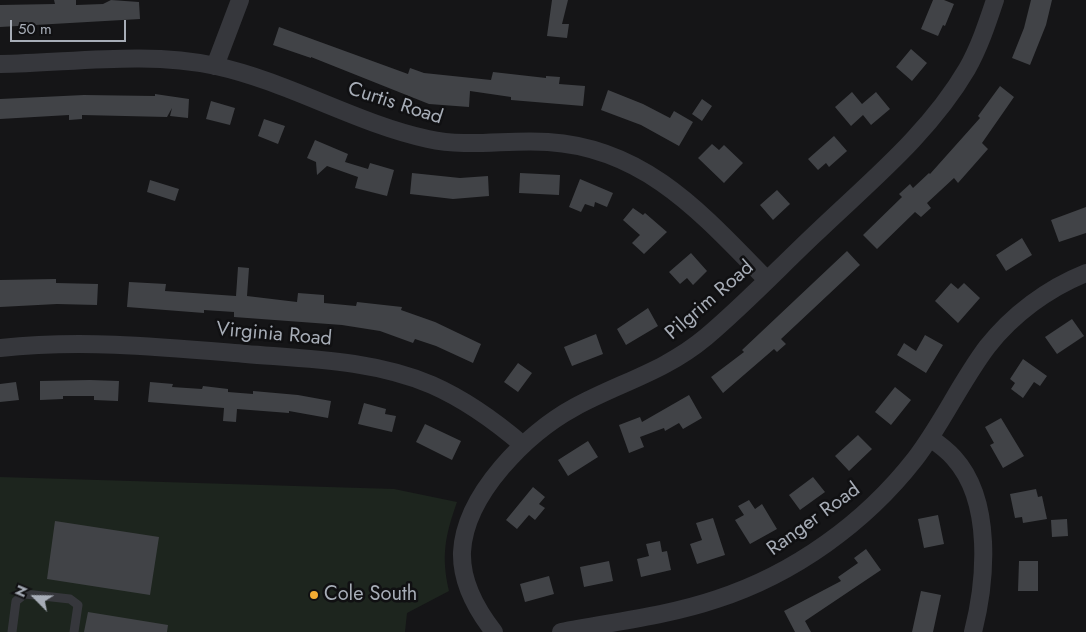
<!DOCTYPE html>
<html>
<head>
<meta charset="utf-8">
<style>
  body { margin:0 }
  #map { position:relative; width:1086px; height:632px; overflow:hidden; background:#151517; font-family:Jost,sans-serif }
  canvas { display:block }
  .north { position:absolute; left:10px; top:572px; width:50px; height:50px; -webkit-text-stroke:4px #101012; paint-order:stroke; rotate:293deg; font-size:14px; font-weight:700; line-height:20px; text-align:center; color:#a7adb7 }
  .north::after { content:''; display:block; margin:auto; width:18px; height:22px; background:#a7adb7; clip-path:polygon(50% 0,100% 100%,50% 72%,0 100%) }
  .scale { position:absolute; left:10px; top:20px; width:116px; height:22px; box-sizing:border-box; border:2px solid #a7adb7; border-top:0; padding-left:6px; font-size:15px; line-height:18px; white-space:nowrap; color:#a7adb7; -webkit-text-stroke:4px #101012; paint-order:stroke }
</style>
</head>
<body>
<div id="map">
<canvas width="1086" height="632"></canvas>
<div class="north">N</div>
<div class="scale">50 m</div>
</div>
<script>
const g = document.querySelector('canvas').getContext('2d');
g.lineJoin = 'round';
function fill(path, color) {
  g.fillStyle = color;
  g.fill(path, 'evenodd');
}
function stroke(path, color, width, dash) {
  g.strokeStyle = color;
  g.lineWidth = width;
  g.lineCap = dash ? 'butt' : 'round';
  g.setLineDash(dash || []);
  g.stroke(path);
}
function drawText(font, color, halo, rows, align = 'center') {
  g.font = font + ' Jost,sans-serif';
  g.lineWidth = 5;
  g.setLineDash([]);
  g.textBaseline = 'middle';
  g.strokeStyle = halo;
  g.fillStyle = color;
  for (const [text, x, y, turn = 0] of rows) {
    g.save();
    g.translate(x, y);
    g.rotate((+turn || 0) * Math.PI / 180);
    g.textAlign = isNaN(turn) ? turn : align;
    if (halo) g.strokeText(text, 0, 0);
    g.fillText(text, 0, 0);
    g.restore();
  }
}
fill(new Path2D(`
  M0,477l394,12 63,13c-12,34 -16,54 -8,89l-42,22 -2,19h-405z`), '#1d251e');
fill(new Path2D(`
  M54,0h22v5l27,-1 8,-4 28,2 1,17 -140,8v-22l55,-1z
  M552,0h16l-6,24h7l-2,14 -20,-2z
  M933,0h11l10,4 -9,22 -2,-1 -5,11 -17,-7z
  M1031,0h21l-6,25 -16,40 -18,-7 12,-30z
  M279,27l129,47 2,-6 14,5 67,7 2,-8 53,6v-2l14,1 -1,7 26,2 -2,20 -72,-6v-3l-41,-6 -1,16 -40,-3 -118,-47v1l-38,-13z
  M911,49l16,14 -15,18 -16,-14z
  M1000,86l14,11 -32,46 6,6 -30,34 -4,-5 -27,25 4,5 -10,9 -6,-5 -38,37 -14,-14 39,-38 -3,-3 11,-10 3,4 16,-15 1,1 50,-56 -2,-2z
  M608,90l35,14 27,14 4,-7 19,11 -14,24 -38,-21 -40,-15z
  M852,92l10,12 14,-12 14,17 -19,16 -8,-10 -12,11 -16,-19z
  M155,94l34,5 -1,19 -18,-2 2,-8 -5,9 -85,-2v4l-13,1v-5l-69,4v-20l84,-4 71,1z
  M702,99l10,7 -10,15 -10,-7z
  M211,101l24,7 -5,17 -24,-6z
  M264,119l21,7 -7,18 -20,-8z
  M834,136l13,15 -18,16 -3,-4 -8,7 -10,-11z
  M315,140l33,14 -3,8 23,7 2,-6 24,7 -7,26 -32,-8 3,-11 -31,-11 -10,9 -1,-13 -9,-4z
  M712,144l7,6 5,-5 19,18 -19,20 -26,-25z
  M412,173l48,5 28,-2 1,20 -36,3 -43,-5z
  M520,173l40,2 -1,20 -40,-2z
  M580,179l33,14 -6,14 -12,-5 -1,5 -9,-3 -4,8 -12,-5z
  M150,180l29,9 -4,12 -28,-9z
  M777,190l13,14 -17,16 -13,-15z
  M1086,207v26l-27,9 -8,-22z
  M633,208l10,7 2,-2 22,19 -23,22 -12,-11 8,-8 -17,-15z
  M1022,238l10,17 -26,16 -10,-16z
  M847,251l13,14 -79,74 5,5 -9,8 -3,-3 -51,44 -12,-16 33,-25 -2,-2z
  M691,253l16,18 -14,14 -6,-7 -7,6 -11,-12z
  M238,267l11,1 -2,28 50,6 1,-9 26,2v8l32,3 1,-4 45,5 -1,3 34,12 46,22 -8,19 -37,-17 -21,-7 -2,4 -33,-12 -38,-6 -108,-8v-5l-30,-2v3l-77,-6 2,-25 37,2 -1,7 71,5z
  M56,279v4l42,1 -1,21 -40,-1 -57,3v-27z
  M951,283l7,6 6,-6 16,15 -22,25 -23,-22z
  M648,308l10,18 -32,19 -9,-16z
  M1072,319l12,17 -27,18 -12,-17z
  M596,334l7,20 -31,12 -8,-19z
  M925,335l18,10 -17,28 -29,-18 7,-12 12,8z
  M1023,359l24,17 -7,10 -6,-4 -11,16 -12,-9 4,-6 -5,-4z
  M518,363l14,10 -14,19 -14,-10z
  M90,380l29,1 -1,20 -24,-1v-4h-31v3l-23,1v-19z
  M16,382l3,18 -19,2v-18z
  M150,382l23,2 -1,3 30,2 1,-3 25,3v3l25,2v-3l45,4 33,6 -3,17 -39,-7v2l-52,-4 -1,13 -13,-1 1,-13 -76,-6z
  M895,387l16,13 -20,25 -16,-13z
  M689,395l13,23 -19,11 -4,-6 -14,8 -1,-3 -24,9 4,10 -15,6 -10,-28 21,-8 2,5z
  M364,403l22,6 -1,5 11,2 -4,16 -34,-8z
  M1001,418l23,38 -21,12 -13,-23 4,-2 -9,-16z
  M425,424l36,17 -9,19 -36,-18z
  M858,435l14,14 -23,22 -14,-15z
  M588,441l10,16 -30,19 -10,-16z
  M813,477l12,15 -25,18 -11,-15z
  M533,487l12,10 -6,7 6,4 -10,12 -6,-5 -12,14 -11,-9z
  M1036,489l2,8 4,-1 5,23 -24,4 -1,-6 -7,1 -5,-24z
  M749,500l6,9 7,-5 15,25 -27,15 -15,-24 9,-5 -6,-9z
  M938,515l6,29 -20,4 -6,-29z
  M713,518l12,37 -28,9 -7,-20 12,-4 -6,-17z
  M1067,519l1,17 -16,1 -1,-17z
  M55,521l104,16 -9,58 -103,-16z
  M660,541l2,11 5,-1 4,19 -30,7 -4,-18 12,-3 -3,-12z
  M866,549l15,21 -76,51 6,11h-16l-11,-21 57,-30 -3,-4 20,-14 -4,-5z
  M609,561l4,20 -29,6 -4,-20z
  M1019,561h19v30h-20z
  M549,576l5,18 -29,8 -5,-18z
  M921,591l20,4 -8,37h-21z
  M88,612l80,13 -1,7h-83z`), '#414347');
stroke(new Path2D(`
  M12,632l4,-31 9,-7 45,5 8,6 -4,27`), '#36373c', 9);
stroke(new Path2D(`
  M0,64c71,-1 146,-13 216,2 73,16 139,57 212,73 40,9 80,0 120,3 98,6 155,73 219,138
  M215,66l25,-66
  M0,348c83,-9 163,-1 246,6 62,5 127,6 186,31 34,15 63,36 91,60
  M930,438c9,6 17,12 24,20 39,43 32,123 19,174
  M494,632c-18,-23 -33,-50 -32,-80 3,-58 65,-119 113,-145 46,-25 89,-35 131,-70 38,-32 73,-69 109,-103 53,-51 114,-100 152,-165 12,-21 20,-45 28,-69
  M561,632c51,-10 106,-16 156,-33 77,-25 148,-76 198,-140 27,-35 45,-76 72,-112 25,-32 61,-59 99,-74`), '#36373c', 18);
for (const [x, y, r, color] of [
  [314,595,5,"#f2ab33"]
]) {
  const dot = new Path2D();
  dot.arc(x, y, r, 0, 2 * Math.PI);
  g.fillStyle = color;
  g.fill(dot);
  stroke(dot, '#101012', 2);
}
drawText('20px', '#a7adb7', '#101012', [
  ["Curtis Road",395,104,18],
  ["Pilgrim Road",710,301,-41],
  ["Virginia Road",274,335,5],
  ["Ranger Road",814,520,-36]
]);
drawText('20px', '#a7adb7', '#101012', [
  ["Cole South",324,595]
], 'left');
</script>
</body>
</html>
